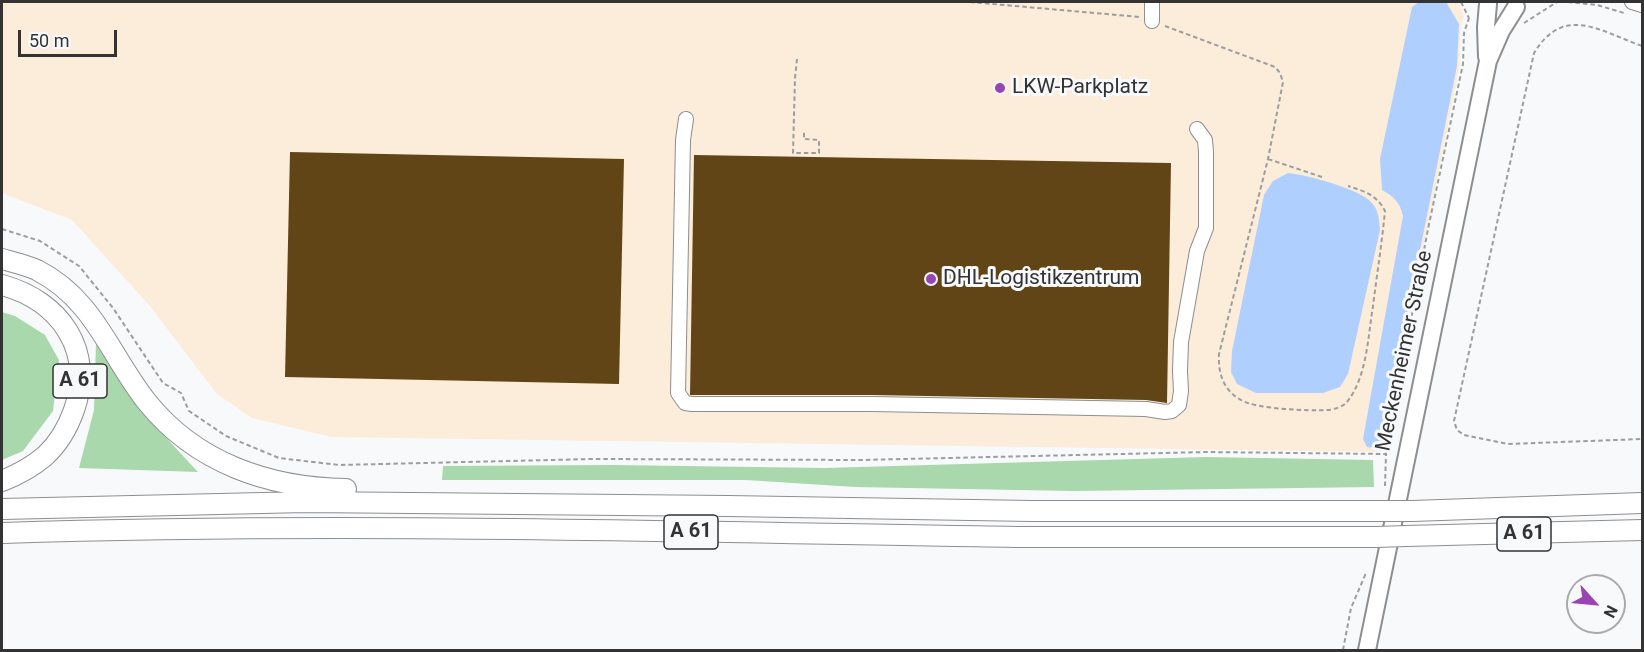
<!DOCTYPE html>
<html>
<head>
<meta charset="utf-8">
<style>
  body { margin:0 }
  #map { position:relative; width:1644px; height:652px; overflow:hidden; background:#f8f9fb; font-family:Roboto,sans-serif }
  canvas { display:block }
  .frame { position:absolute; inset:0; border:3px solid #333334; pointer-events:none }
  .north { position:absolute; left:1566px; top:574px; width:60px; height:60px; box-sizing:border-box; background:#f8f9fb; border:2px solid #a9aaab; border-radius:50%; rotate:117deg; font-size:16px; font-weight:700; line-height:24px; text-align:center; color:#333334 }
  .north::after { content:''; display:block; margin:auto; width:21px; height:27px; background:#9845b3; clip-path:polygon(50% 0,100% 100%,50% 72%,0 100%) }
  .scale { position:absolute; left:18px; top:30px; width:99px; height:27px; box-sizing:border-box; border:3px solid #333334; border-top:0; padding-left:8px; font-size:18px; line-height:21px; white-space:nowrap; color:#333334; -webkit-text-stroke:4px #f8f9fb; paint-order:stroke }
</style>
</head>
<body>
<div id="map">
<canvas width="1644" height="652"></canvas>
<div class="frame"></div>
<div class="north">N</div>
<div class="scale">50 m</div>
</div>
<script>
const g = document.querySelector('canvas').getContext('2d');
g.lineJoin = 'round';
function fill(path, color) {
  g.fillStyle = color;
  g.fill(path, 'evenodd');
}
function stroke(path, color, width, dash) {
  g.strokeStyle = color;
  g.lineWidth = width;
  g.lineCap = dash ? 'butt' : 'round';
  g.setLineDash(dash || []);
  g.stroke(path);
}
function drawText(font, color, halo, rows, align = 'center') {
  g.font = font + ' Roboto,sans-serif';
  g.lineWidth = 6;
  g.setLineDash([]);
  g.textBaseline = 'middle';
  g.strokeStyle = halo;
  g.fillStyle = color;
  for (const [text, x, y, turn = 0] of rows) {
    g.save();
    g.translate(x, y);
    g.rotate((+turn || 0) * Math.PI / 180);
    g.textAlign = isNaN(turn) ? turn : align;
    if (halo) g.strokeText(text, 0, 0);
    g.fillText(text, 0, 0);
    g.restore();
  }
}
fill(new Path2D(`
  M2,2h1456l6,14 -4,17v32l-77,387 -1052,-15 -79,-19 -35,-24 -68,-89 -77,-85 -70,-27z`), '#fcecda');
fill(new Path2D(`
  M2,312l13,4 30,19 14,25 -6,51 -30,40 -21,9z
  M96,343l49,72 53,57 -119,-4 15,-58z
  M1206,457l167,3 1,27 -301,4 -218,-4 -109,-7h-304l1,-14 171,-1 211,3z`), '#a8d8ab');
fill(new Path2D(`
  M1419,2h27l13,22 -2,42 -76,378 -6,4 -8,-1 -4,-8 40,-223c-3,-14 -9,-19 -21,-26l-2,-31 32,-152z
  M1288,173c19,2 73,16 84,30 7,8 7,17 8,27l-32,144 -8,13 -17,6h-67l-19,-9 -6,-12 1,-21 32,-156 9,-14z`), '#afd0fe');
fill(new Path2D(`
  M290,152l334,7 -5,225 -334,-7z
  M694,155l477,8 -4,240 -21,-3 -274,-5h-182z`), '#624516');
const minor = new Path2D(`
  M1632,2l10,3
  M1152,21v-19
  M686,119l-3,21 -5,253 7,10 7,1h180l274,5 19,3 7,-1 7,-6 2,-14 -1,-20 1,-29 16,-91 9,-23v-76l-1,-12 -8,-11`);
const major = new Path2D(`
  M1487,57l-1,-30 2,-23
  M1367,650l121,-589 13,-30 15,-24`);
const highway = new Path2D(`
  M2,259c11,3 24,6 35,11 58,30 72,84 110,132 49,61 122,86 199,87
  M2,285c58,16 93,65 72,125 -6,17 -16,34 -29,46 -13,11 -28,19 -43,25
  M2,509l304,-7 422,4 304,5h349
  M1412,511l230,-8
  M2,533c340,-11 681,-1 1022,4 117,1 234,0 352,0
  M1406,536l236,-6`);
stroke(minor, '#8d8e90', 16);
stroke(major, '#8d8e90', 20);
stroke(highway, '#8d8e90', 22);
stroke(new Path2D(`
  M970,2l170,15
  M1461,2l8,16
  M1568,2l29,3 27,8
  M1524,23l33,-21
  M1165,26l110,41 5,6 3,9 -15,77 -49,195c-1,19 4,36 22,46 14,9 68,11 86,10 6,0 16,-3 20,-8 20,-25 21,-66 26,-96 4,-32 9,-64 12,-95 -8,-16 -21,-20 -37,-25
  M1642,46c-42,-15 -78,-42 -108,7l-80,368 3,9 7,5 44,9 134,-5
  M797,59l-2,19 -2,75h26v-13l-15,-1v-9
  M1268,159l54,18
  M2,229l38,12 39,25 34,42 50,75 18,10 8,18 37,25 53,22 60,7 254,-6 268,1 346,-8 179,2
  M1385,486l1,-32 42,-225 35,-165 1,-31 5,-15
  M1343,650l8,-42 15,-35`), '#9c9d9e', 2, [4.5, 3]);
stroke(minor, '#fff', 14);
stroke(major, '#fff', 16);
stroke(highway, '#fff', 20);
const highwayBridge = new Path2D(`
  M1381,511h31
  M1376,537l30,-1`);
stroke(highwayBridge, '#8d8e90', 22, []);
stroke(highwayBridge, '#fff', 20);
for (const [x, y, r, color] of [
  [1000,88,6,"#9845b3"],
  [931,279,6,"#9845b3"]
]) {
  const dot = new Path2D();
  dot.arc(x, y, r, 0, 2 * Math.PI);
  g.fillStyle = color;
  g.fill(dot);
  stroke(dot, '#f8f9fb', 2);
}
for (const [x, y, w] of [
  [80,381,54],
  [691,532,54],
  [1524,534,54]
]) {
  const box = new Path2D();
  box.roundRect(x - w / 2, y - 17, w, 34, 4.5);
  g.fillStyle = '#f8f9fb';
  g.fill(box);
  stroke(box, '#333334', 1.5);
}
drawText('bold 20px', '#333334', null, [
  ["A 61",80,381],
  ["A 61",691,532],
  ["A 61",1524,534]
]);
drawText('21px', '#333334', '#f8f9fb', [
  ["LKW-Parkplatz",1012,88],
  ["DHL-Logistikzentrum",943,279]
], 'left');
drawText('21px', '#333334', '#f8f9fb', [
  ["Meckenheimer Straße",1405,351,-78]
]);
</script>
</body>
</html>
